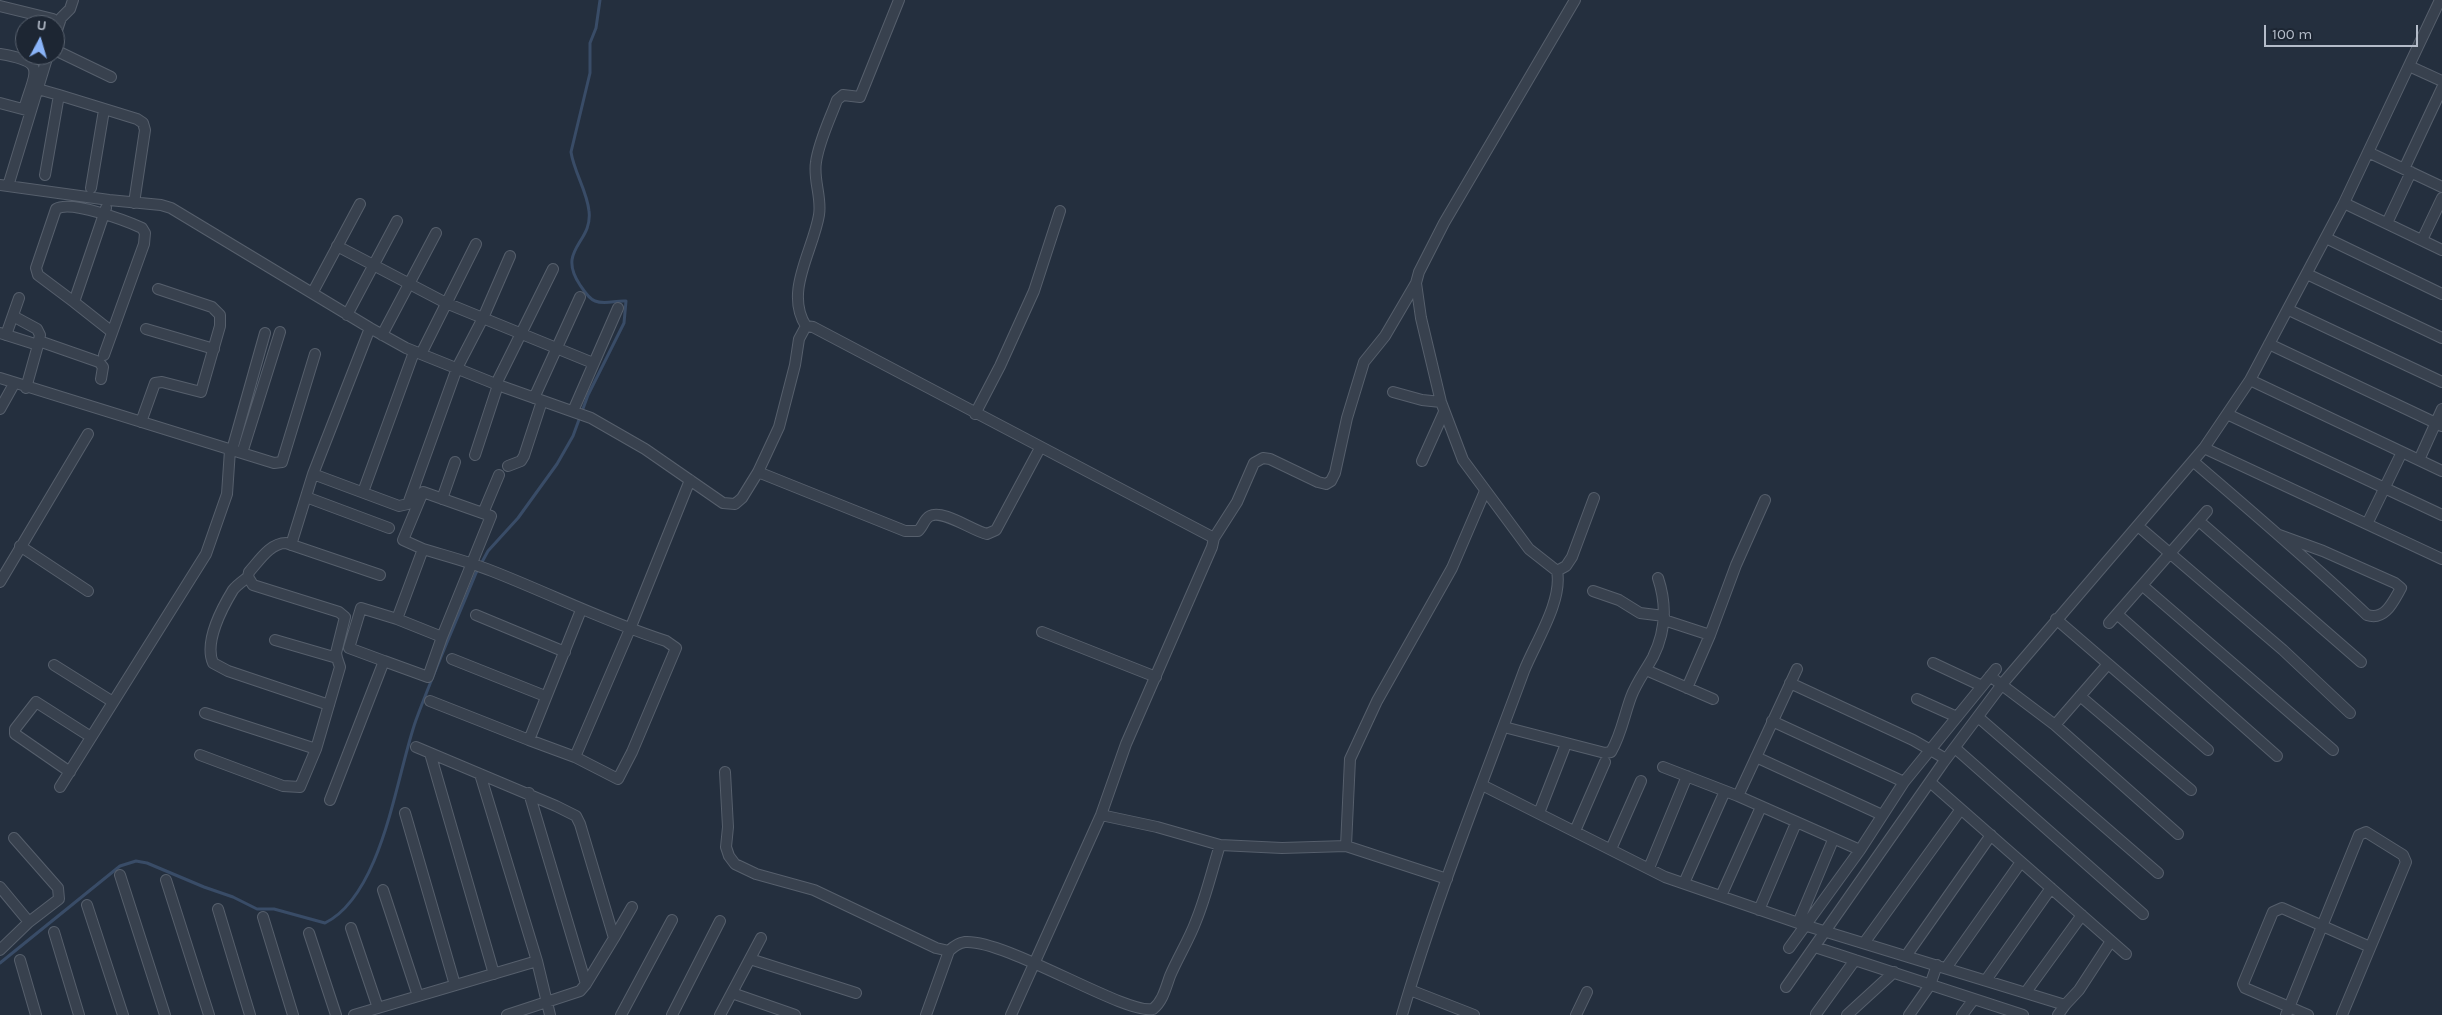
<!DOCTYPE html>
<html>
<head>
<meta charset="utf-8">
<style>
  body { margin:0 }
  #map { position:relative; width:2442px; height:1015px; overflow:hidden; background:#242f3e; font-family:Karla,sans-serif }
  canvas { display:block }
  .north { position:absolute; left:15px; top:15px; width:50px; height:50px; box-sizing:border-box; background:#1d2633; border:1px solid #59626f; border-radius:50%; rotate:6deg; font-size:14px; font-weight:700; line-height:20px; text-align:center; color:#b4bcc9 }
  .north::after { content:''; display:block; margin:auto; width:18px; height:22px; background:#8ab4f8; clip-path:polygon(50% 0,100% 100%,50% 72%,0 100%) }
  .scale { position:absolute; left:2264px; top:25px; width:154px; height:22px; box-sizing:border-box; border:2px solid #b4bcc9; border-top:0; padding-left:6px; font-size:15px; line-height:18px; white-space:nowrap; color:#b4bcc9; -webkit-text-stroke:4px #1d2633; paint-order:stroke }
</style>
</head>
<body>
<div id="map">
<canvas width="2442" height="1015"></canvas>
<div class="north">U</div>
<div class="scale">100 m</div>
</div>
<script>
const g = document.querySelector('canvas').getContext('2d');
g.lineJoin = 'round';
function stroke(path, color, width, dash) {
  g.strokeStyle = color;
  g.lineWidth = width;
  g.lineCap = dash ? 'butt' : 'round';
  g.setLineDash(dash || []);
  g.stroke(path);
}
stroke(new Path2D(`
  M0,963l120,-97 16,-5 11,2 57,24 29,10 24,12h17l51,14c58,-29 71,-147 91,-203 18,-49 40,-98 60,-147l12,-22 30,-33 39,-54 16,-28 15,-41 36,-72 2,-22c-10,-1 -21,4 -31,0 -6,-2 -11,-10 -15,-16 -24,-36 13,-42 9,-74 -2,-20 -15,-39 -18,-59l19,-79v-30l6,-15 4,-28`), '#394c67', 3);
const minor = new Path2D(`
  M0,6l53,13
  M55,36l6,-18 9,-9 3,-9
  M55,50l56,27
  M0,54c47,8 36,15 24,55
  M2409,66l33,15
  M38,89l21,6
  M0,103l30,8
  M2368,152l74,35
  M2404,169l38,-81
  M45,175l14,-80 78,24 6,4 2,7 -11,73
  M0,185l109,15 52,5 10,3 199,120 36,20 92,37 93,33 54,31 78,54 12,1 7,-6 16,-26 21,-45 16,-62 4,-26 7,-13 7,1 401,211 -2,9 -86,197 -25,71 -90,200
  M8,186l40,-131
  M91,188l13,-78
  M2344,203l96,-203
  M106,208l-32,94 38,30
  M2387,223l24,-51
  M2326,238l116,56
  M2422,240l20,-42
  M337,246l109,57 147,60
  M2307,274l135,64
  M315,288l45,-84
  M74,302l-36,-27 -2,-7 20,-59c15,-9 71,12 86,19l3,5 -1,11 -40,111
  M2289,310l153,72
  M347,315l50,-94
  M13,316l24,13 3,6 -2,10
  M806,326c-22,-34 7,-75 13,-111 3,-18 -6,-35 -3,-53 3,-21 14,-43 21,-62l6,-5 17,2 39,-97
  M146,329l68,20
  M0,333l38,12 -12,43
  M6,335l13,-37
  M382,335l54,-102
  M39,341l60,21 4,5 -2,12
  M2269,344l173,82
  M421,354l55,-110
  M0,378l232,72 33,-117
  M2250,380l192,91
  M496,384l57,-115
  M1393,392l29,8 19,2
  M534,398l46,-101
  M0,409l14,-25
  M573,411l45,-103
  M975,414l25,-48 34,-75 26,-80
  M2227,414l215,101
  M141,422l14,-39 7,-1 39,10 19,-66v-11l-8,-8 -54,-18
  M2204,448l238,111
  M232,450l42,13 8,-1 33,-108
  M242,453l38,-121
  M475,455l23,-70
  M2419,460l23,-51
  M1422,461l22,-49
  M2194,462c58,50 117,100 173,153 18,6 26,-13 34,-27l-6,-5 -72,-32 -44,-16
  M508,466l13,-5 3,-5 18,-55
  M758,472l147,59h13c5,-4 6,-12 12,-15 13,-7 43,15 57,18l9,-4 44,-82
  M313,474l86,32 9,-2 49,-136 26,-50 27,-62
  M363,492l51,-140
  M306,497l83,31
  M442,499l13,-37
  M483,513l16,-38
  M2199,521l162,141
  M2367,524l35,-72
  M2138,526l145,124 67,63
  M1214,538l23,-36 17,-39 9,-5 7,1 48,23 8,2 5,-3 4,-8 12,-55 17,-56 21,-26 31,-53
  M291,545l22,-71 57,-146
  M20,546l68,45
  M423,549l-20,-9 20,-48 68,24 -49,121 -45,-18 26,-70c23,7 47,13 69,22 59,23 114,51 174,70l10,7 -44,104 -14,27 -43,-22 -46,-17
  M1557,571l9,-5 6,-9 22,-59
  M248,577c-5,4 -11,8 -15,13 -11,18 -29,52 -20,73l15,8 101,34
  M0,582l88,-148
  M2143,586l190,164
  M1593,591l26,9 21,13 24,3
  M2117,614l160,142
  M476,615l89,37
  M2056,619l152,131
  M1664,620l46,15 26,-70 29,-65
  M2109,623l98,-112
  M1042,632l114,45
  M337,658l-1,-5 9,-36 -6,-5 -86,-27 -5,-8 1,-5c10,-11 21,-29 37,-29l94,32
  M452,659l93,37
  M384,661l44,16 14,-40
  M1933,663l49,23
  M54,665l59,37
  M1646,670l67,29
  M1990,676l65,49 123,109
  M1790,683l123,57 33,19
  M1687,688l23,-53
  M2080,696l111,94
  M1917,699l40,18
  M430,701l99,39 52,-130
  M205,713l111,36
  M1978,717l180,156
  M1772,721l132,61
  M2055,725l53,-61
  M1504,727l101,26 6,-1c10,-17 13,-36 20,-55 5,-14 15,-27 22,-40 13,-26 14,-52 5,-79
  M416,747l140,59 20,10 4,8 34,114 -28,46 -6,7 -73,24
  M1955,748l188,166
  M430,753l64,221
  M200,755l83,31 17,1 16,-38 24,-82 -3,-9 -62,-18
  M575,757l55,-128 60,-149
  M1756,757l126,58
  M1663,767l75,29 122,54
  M70,772l-55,-38v-5l21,-27 55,35
  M725,772l3,55 -2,20 3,9 6,8 21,10 58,16 122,58 13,3c5,-5 9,-8 16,-9 41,-3 160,73 188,67 10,-8 13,-22 17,-33 8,-19 19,-36 26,-55 10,-24 16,-51 24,-76l62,3 64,-2 101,33
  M480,774l57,187 13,54
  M1930,782l196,172
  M1482,785l183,92 139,48 261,80 14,-15 32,-49
  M60,787l146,-233 21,-60 3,-44
  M529,793l57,191
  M1738,796l59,-127
  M330,800l54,-139 -35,-13 12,-40 36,11
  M405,813l50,172
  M1539,813l25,-64
  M1101,815l56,12 63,18
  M1575,831l30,-69
  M1346,846l4,-87 27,-58 75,-133 33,-77
  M1611,849l30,-68
  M1649,868l38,-92
  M120,875l45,140
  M166,880l43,135
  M1684,883l41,-92
  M0,887l29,35
  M383,890l35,106
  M1721,896l40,-89
  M87,905l36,110
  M218,909l32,106
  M1759,910l37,-87
  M263,917l30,98
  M1798,923l35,-83
  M351,928l27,80
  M54,932l25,83
  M309,933l27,82
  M614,938l18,-31
  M1864,943l97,-134
  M1815,947l208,68
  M1789,948l71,-98 44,-68 92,-113
  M0,950l29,-28 30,-23 -1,-11 -44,-50
  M1906,956l85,-121
  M750,959l106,34
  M20,960l16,55
  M1946,968l75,-106
  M1986,980l65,-92
  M1786,987l157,-224 60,-80 201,-235 46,-68 94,-177 98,47
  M1410,990l64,25
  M2026,992l56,-77
  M732,993l63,22
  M1816,1014l39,-54
  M354,1015l183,-54
  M621,1015l51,-95
  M672,1015l48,-94
  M720,1015l41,-77
  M926,1015l23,-64
  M1402,1015c34,-117 80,-230 122,-344 11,-28 39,-70 33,-100l-28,-22 -66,-89 -22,-58 -20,-84 -5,-35 3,-11 25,-49 131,-223
  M1576,1015l11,-23
  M1847,1015l47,-43
  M1909,1015l21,-30 7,-20
  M1962,1015l12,-16
  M2058,1015l7,-10
  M2286,1015l73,-180 7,-3 37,23 3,7 -64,153
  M2308,1015l-63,-27 -2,-4 30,-72 9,-4 88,39`);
stroke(minor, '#565f6c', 12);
stroke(minor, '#38414e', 10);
</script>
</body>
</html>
